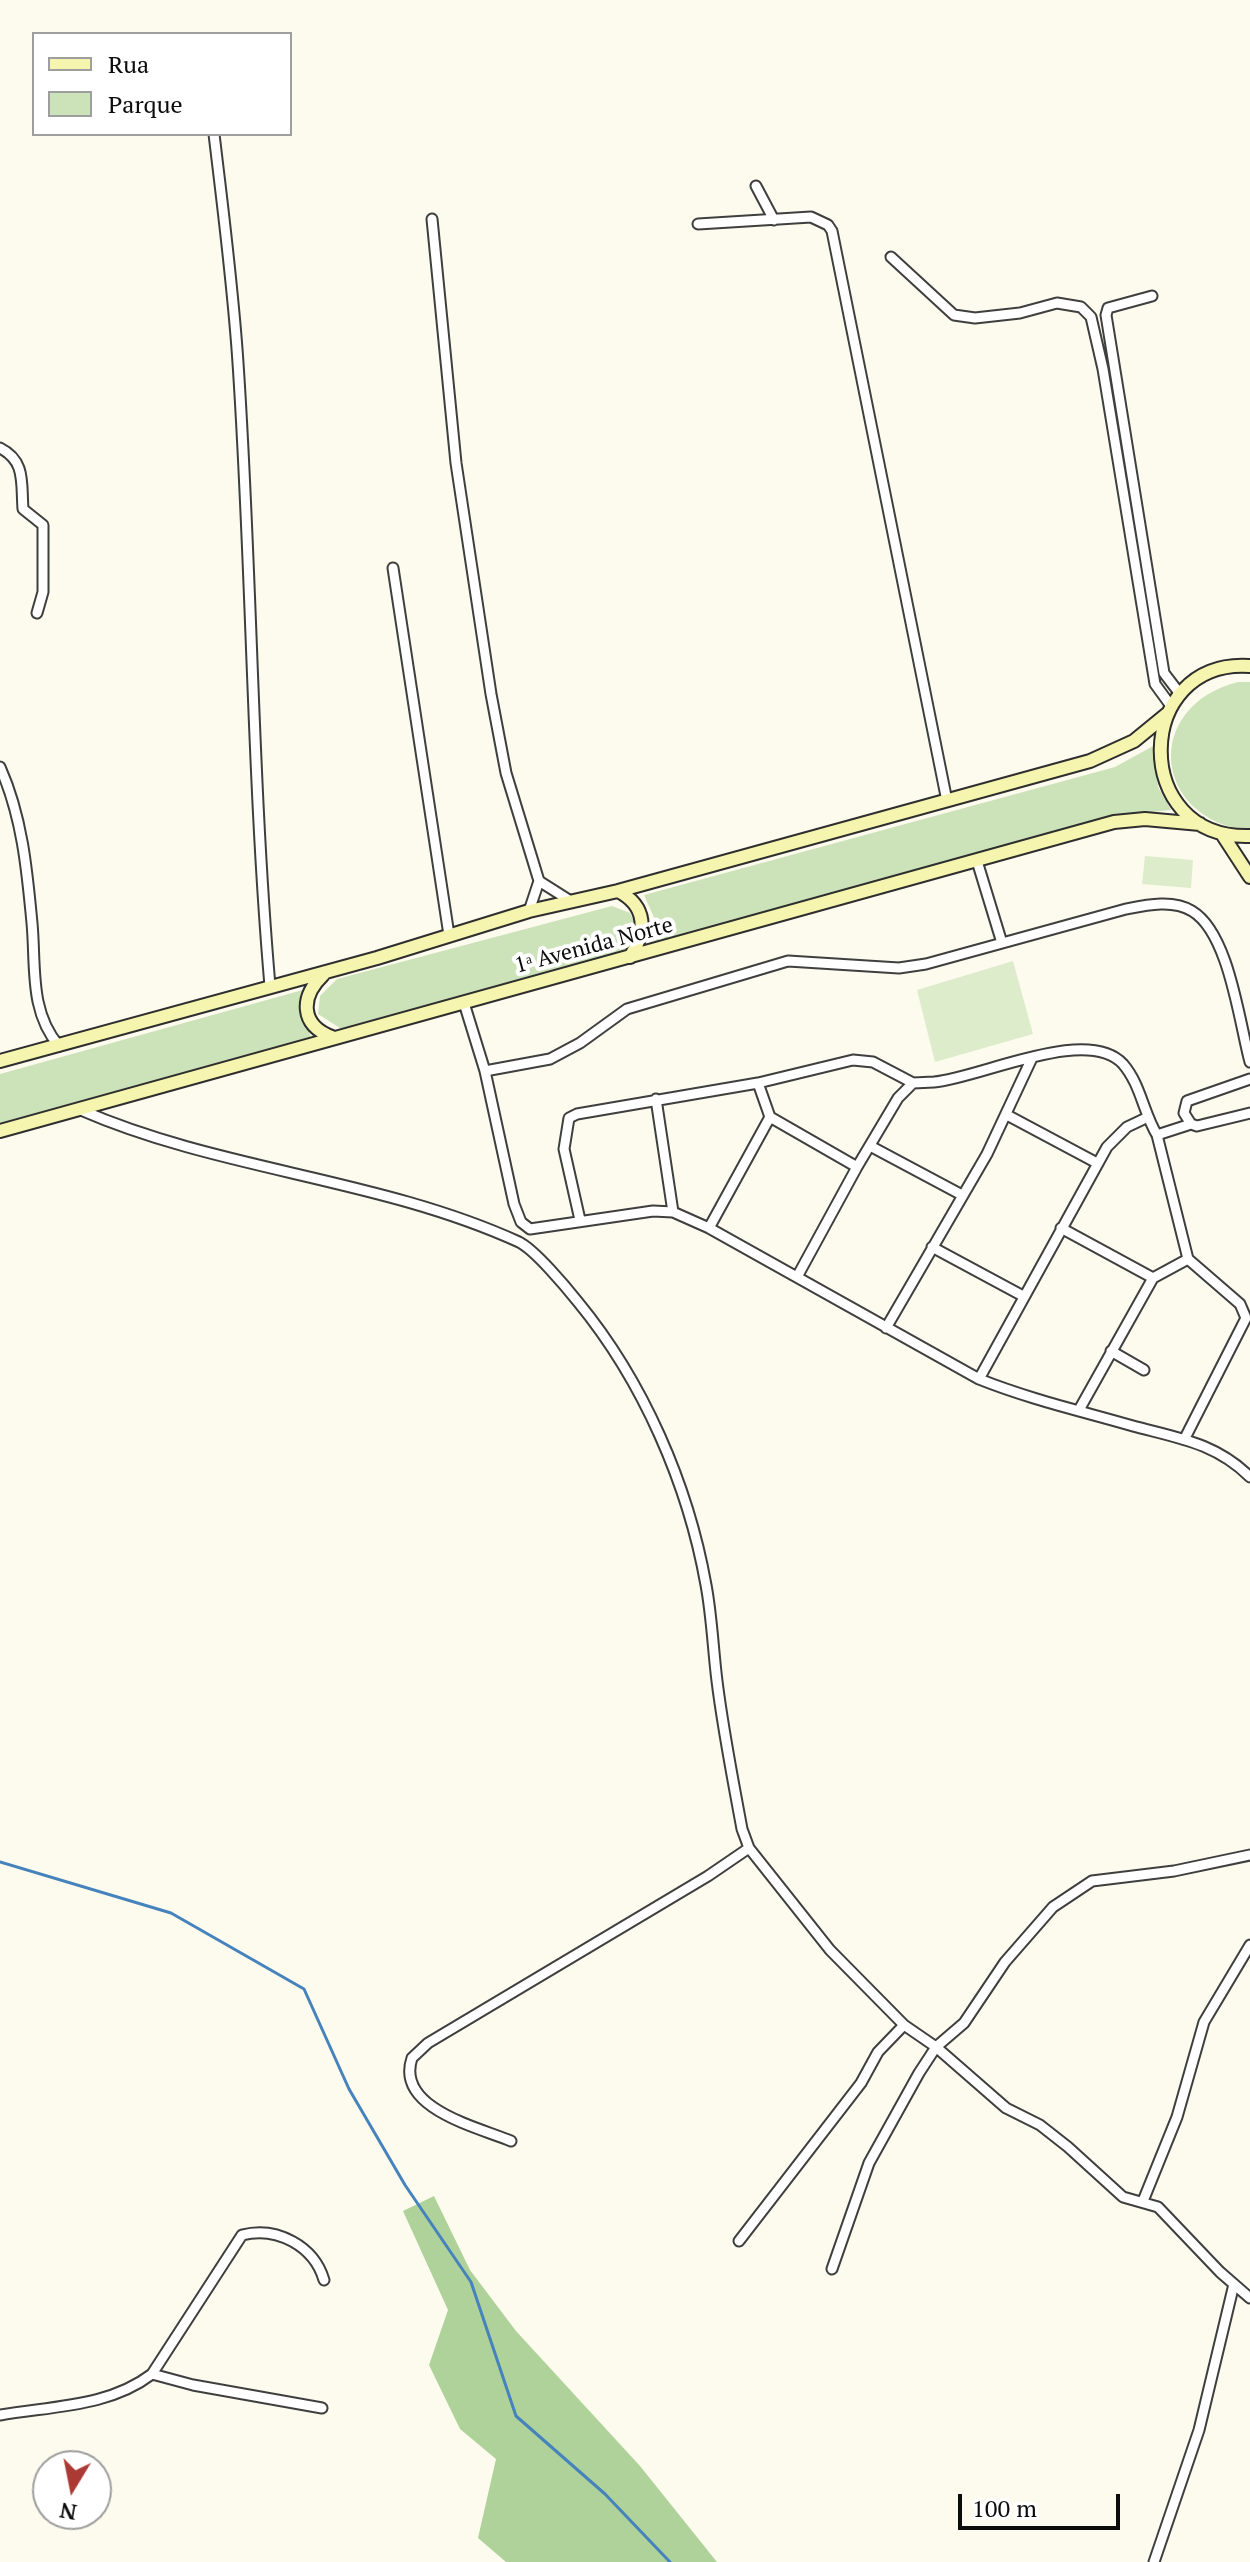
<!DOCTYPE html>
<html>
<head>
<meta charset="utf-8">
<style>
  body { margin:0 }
  #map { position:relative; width:1250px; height:2562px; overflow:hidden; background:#fdfbed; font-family:"PT Serif",serif }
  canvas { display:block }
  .legend { position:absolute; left:32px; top:32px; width:260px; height:104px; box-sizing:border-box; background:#fff; border:2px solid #9e9e9e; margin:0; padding:10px 14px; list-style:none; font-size:24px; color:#0c0c0c }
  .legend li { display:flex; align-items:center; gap:16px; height:40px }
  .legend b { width:40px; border:2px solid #9e9e9e }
  .north { position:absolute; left:32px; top:2450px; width:80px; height:80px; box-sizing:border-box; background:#fff; border:2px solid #9e9e9e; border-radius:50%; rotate:190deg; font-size:22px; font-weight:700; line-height:32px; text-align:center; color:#0c0c0c }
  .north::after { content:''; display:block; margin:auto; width:28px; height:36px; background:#ac3a34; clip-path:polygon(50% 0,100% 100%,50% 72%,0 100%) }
  .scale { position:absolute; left:958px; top:2494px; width:162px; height:36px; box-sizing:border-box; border:4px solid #0c0c0c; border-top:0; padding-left:10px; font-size:24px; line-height:28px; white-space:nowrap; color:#0c0c0c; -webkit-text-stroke:6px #fff; paint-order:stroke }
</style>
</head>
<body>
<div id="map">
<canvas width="1250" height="2562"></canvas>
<ul class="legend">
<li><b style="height:10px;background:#f6f5af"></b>Rua</li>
<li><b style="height:22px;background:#cce3ba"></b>Parque</li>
</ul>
<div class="north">N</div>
<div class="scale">100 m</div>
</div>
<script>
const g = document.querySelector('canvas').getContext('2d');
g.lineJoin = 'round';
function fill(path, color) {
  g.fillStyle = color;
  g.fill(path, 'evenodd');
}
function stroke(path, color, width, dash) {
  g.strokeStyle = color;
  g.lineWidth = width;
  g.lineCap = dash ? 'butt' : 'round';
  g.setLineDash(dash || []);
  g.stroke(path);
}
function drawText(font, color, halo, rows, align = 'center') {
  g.font = font + ' "PT Serif",serif';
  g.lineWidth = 8;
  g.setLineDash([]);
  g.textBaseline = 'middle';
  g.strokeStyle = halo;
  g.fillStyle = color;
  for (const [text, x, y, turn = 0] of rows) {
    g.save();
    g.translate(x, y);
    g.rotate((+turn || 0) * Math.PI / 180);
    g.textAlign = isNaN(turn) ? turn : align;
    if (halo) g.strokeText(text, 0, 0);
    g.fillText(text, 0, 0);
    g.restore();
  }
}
fill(new Path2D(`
  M1238,682h12v149c-99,-12 -107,-125 -12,-149z
  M1155,745l3,42 13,23 -48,5 -474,128 7,-21 -12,-27 471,-128z
  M612,906l18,7c10,17 7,25 -7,39l-280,78 -25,-16 2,-18 17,-17z
  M310,988l-6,31 7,18 -311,86v-49z`), '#cce3ba');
fill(new Path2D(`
  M434,2196l36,74 46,61 124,135 77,96h-211l-28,-24 18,-79 -36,-30 -31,-64 19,-55 -45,-99z`), '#afd29b');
fill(new Path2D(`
  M1145,856l48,4 -2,28 -49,-4z
  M1013,961l20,73 -98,28 -18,-72z`), '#ddeccb');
stroke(new Path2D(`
  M0,1862l171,51 133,76 45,100 56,96 66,97 45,134 89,78 65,68`), '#4683bd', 3);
const street = new Path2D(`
  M214,134c9,76 19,152 24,229 14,208 14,416 32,623
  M756,186l18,34
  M432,219l24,244 35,231 15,79 33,108 -10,30
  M698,224l113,-7 17,8 4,6 115,570
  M891,257l63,58 21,3 45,-5 37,-10 24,4 10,10 12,52 52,315 16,22
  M1152,296l-44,12 -2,7 58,358 16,21
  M0,448c26,13 21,35 23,61l20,16v67l-6,21
  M393,568l56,367
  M0,767c22,49 27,102 32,156 4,43 -3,88 27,123
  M977,861l25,82
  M539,881l30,19
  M464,1003l21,68 29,133 7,18 9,7 123,-18 20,1 36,16 270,151c50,20 102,32 154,47 45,12 83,17 117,51
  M485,1071l65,-12 30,-16 47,-34 161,-48 111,7 27,-4 200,-55c20,-4 47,-10 66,2 37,22 47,110 58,151
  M1250,1079l-63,22 -3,12 7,11 6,2 53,-13
  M656,1099l17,113
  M81,1110c140,61 298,68 438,132 16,8 47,45 59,60 65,79 110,182 128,283 6,32 7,64 11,96 6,49 16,99 25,148l7,19 81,102 74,75 32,22 70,61 34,17 28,22 55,50 35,10 62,65 30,26
  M1007,1115l90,48
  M770,1117l87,50
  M1157,1135l34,-11
  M872,1147l90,48
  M580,1220l-16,-71 5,-31 8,-4 181,-31 95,-23 20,2 40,21 21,-1c46,-4 153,-57 189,-18 18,21 20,48 34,71l31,124 52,45 6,14 -61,120
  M709,1228l61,-111 -12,-34
  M1061,1228l92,50
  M932,1247l91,49
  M797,1277l60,-110 41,-69 15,-15
  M886,1328l101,-174 45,-96
  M1111,1351l33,19
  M979,1379l128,-232 20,-20 19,-9
  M1079,1410l74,-132 35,-19
  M511,2141c-34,-14 -116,-33 -99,-83l16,-15 280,-167 41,-28
  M1143,2201l34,-84 27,-95 46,-77
  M739,2241l122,-158 17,-31 26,-27
  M832,2269l37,-106 50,-90 17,-26 28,-24 41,-61 48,-55 39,-26 82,-10 76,-16
  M152,2374l90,-139c35,-9 72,11 82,45
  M0,2415c52,-9 109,-8 152,-41l41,11 129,23
  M1154,2562l45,-132 35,-146`);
const secondary = new Path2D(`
  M1250,666c-117,-8 -121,174 0,170
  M1222,834l28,43
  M618,891c29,15 29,40 12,66
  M323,975c-23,22 -23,50 9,62
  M0,1061l377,-103 152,-47 89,-20 472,-130 44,-20 33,-27
  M0,1131l1114,-309 31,-3 55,5`);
stroke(street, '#3f3f3f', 13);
stroke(secondary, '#2e2e2e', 16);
stroke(street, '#fff', 9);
stroke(secondary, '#f6f5af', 12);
drawText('22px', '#0c0c0c', '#fff', [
  ["1ᵃ Avenida Norte",594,946,-15]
]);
</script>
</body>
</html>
